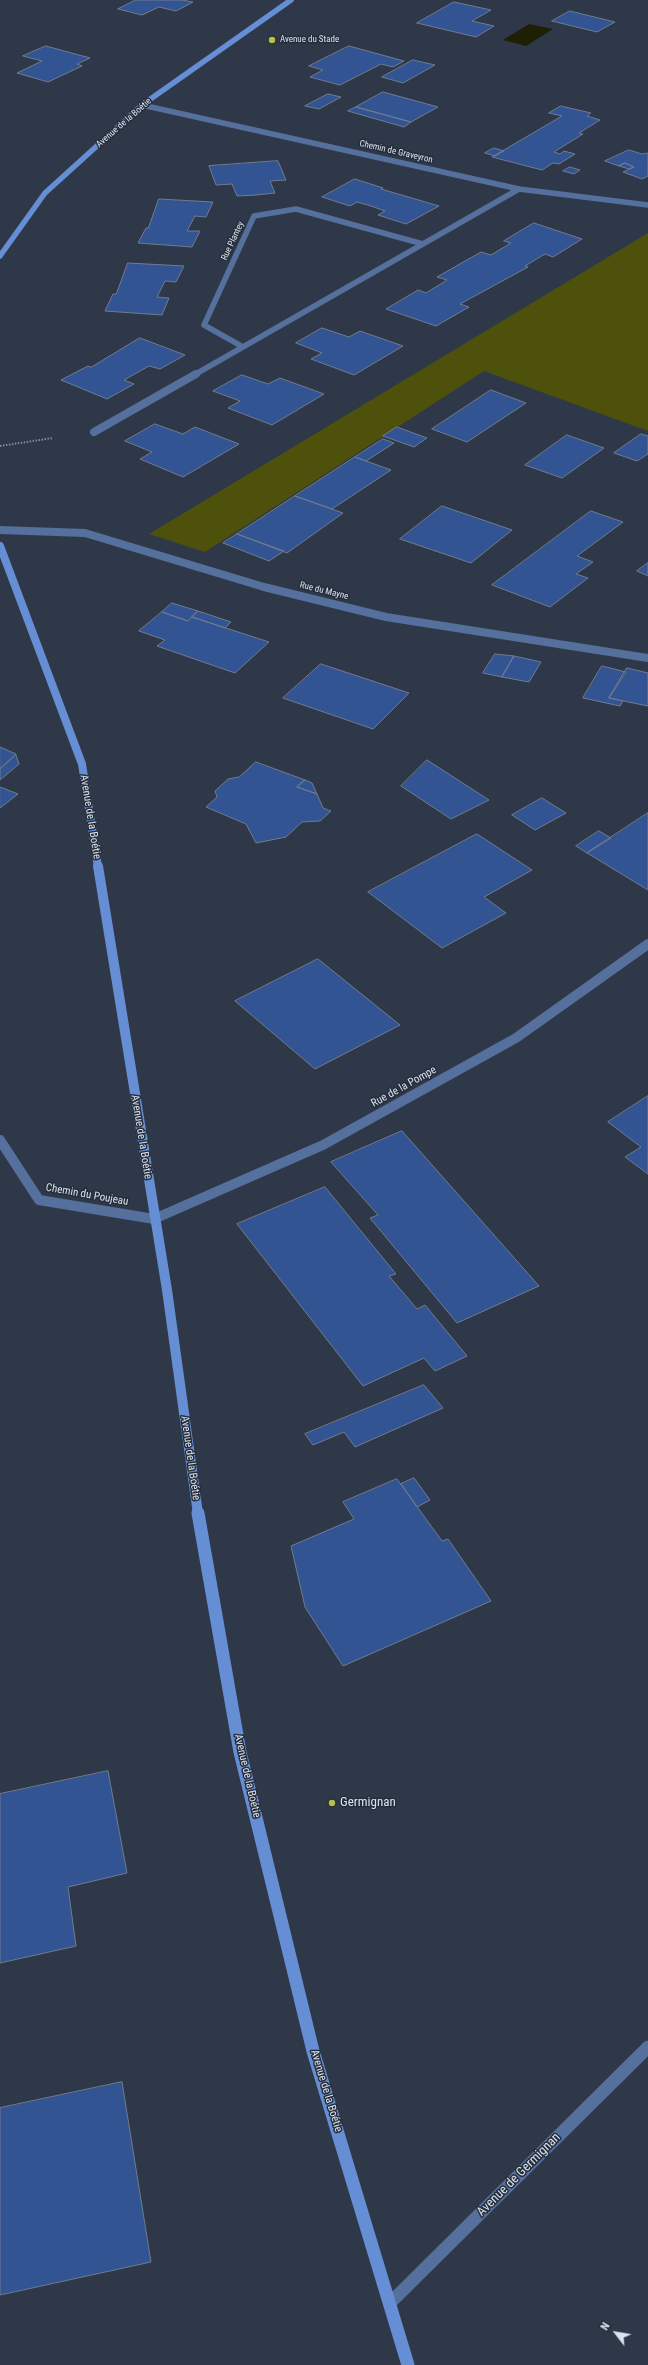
<!DOCTYPE html>
<html>
<head>
<meta charset="utf-8">
<style>
  body { margin:0 }
  #map { position:relative; width:648px; height:2365px; overflow:hidden; background:#2f3848; font-family:"Roboto Condensed",sans-serif }
  canvas { display:block }
  .north { position:absolute; left:596px; top:2313px; width:40px; height:40px; -webkit-text-stroke:3px #252e3d; paint-order:stroke; rotate:301deg; font-size:11px; font-weight:700; line-height:16px; text-align:center; color:#dce2ec }
  .north::after { content:''; display:block; margin:auto; width:14px; height:18px; background:#dce2ec; clip-path:polygon(50% 0,100% 100%,50% 72%,0 100%) }
</style>
</head>
<body>
<div id="map">
<canvas width="648" height="2365"></canvas>
<div class="north">N</div>
</div>
<script>
const g = document.querySelector('canvas').getContext('2d');
g.lineJoin = 'round';
function fill(path, color) {
  g.fillStyle = color;
  g.fill(path, 'evenodd');
}
function stroke(path, color, width, dash) {
  g.strokeStyle = color;
  g.lineWidth = width;
  g.lineCap = dash ? 'butt' : 'round';
  g.setLineDash(dash || []);
  g.stroke(path);
}
function drawText(font, color, halo, rows, align = 'center') {
  g.font = font + ' "Roboto Condensed",sans-serif';
  g.lineWidth = 3;
  g.setLineDash([]);
  g.textBaseline = 'middle';
  g.strokeStyle = halo;
  g.fillStyle = color;
  for (const [text, x, y, turn = 0] of rows) {
    g.save();
    g.translate(x, y);
    g.rotate((+turn || 0) * Math.PI / 180);
    g.textAlign = isNaN(turn) ? turn : align;
    if (halo) g.strokeText(text, 0, 0);
    g.fillText(text, 0, 0);
    g.restore();
  }
}
fill(new Path2D(`
  M648,233v198l-164,-60 -279,181 -56,-18z`), '#4d510c');
fill(new Path2D(`
  M529,24l24,5 -27,17 -23,-6z`), '#1e2005');
const building = new Path2D(`
  M136,0h46l11,2 -17,9 -17,-4 -17,8 -24,-6z
  M454,2l37,8 -19,11 22,5 -18,11 -59,-14z
  M570,11l12,3 33,8 -18,10 -45,-11z
  M46,46l44,12 -13,6 5,2 -34,16 -31,-9 25,-12 -19,-5z
  M349,46l55,15 -11,6 -12,-3 -41,21 -30,-8 13,-7 -14,-4z
  M413,60l22,5 -32,18 -21,-6z
  M383,92l55,15 -27,15 -55,-15z
  M328,94l13,3 -22,12 -14,-3z
  M561,106l30,7 -4,3 13,4 -21,13 4,1 -29,18 6,2 4,-3 11,3 -16,10 -6,-1 -11,7 -50,-13 70,-41 -13,-3z
  M356,107l55,15 -7,5 -56,-16z
  M494,148l10,3 -9,5 -10,-3z
  M629,150l13,4 6,-1v23l-6,3 -19,-7 11,-5 -9,-4 -6,3 -14,-5z
  M278,161l8,19 -16,1 5,12 -19,2 -19,1 -5,-12 -16,1 -7,-19z
  M625,163l9,4 -5,2 -10,-3z
  M570,167l10,3 -6,4 -11,-3z
  M355,179l28,9 -2,1 58,17 -33,18 -28,-9 7,-4 -14,-5 -14,-4 -7,4 -28,-9z
  M159,199l54,3 -7,15 -11,-1 -8,15h13l-8,16 -54,-4 8,-15h2z
  M534,223l48,16 -29,18 -8,-3 -20,12 3,1 -68,37 9,3 -33,19 -50,-17 32,-19 8,3 21,-13 -10,-3 44,-25 10,3 20,-12 -7,-2z
  M128,263l56,3 -8,16 -11,-1 -8,16 12,1 -7,17 -57,-4 8,-17h3z
  M322,328l27,9 11,-6 43,15 -49,29 -43,-16 11,-6 -26,-10z
  M140,338l45,17 -25,14 -11,-3 -25,14 10,4 -27,15 -46,-19 27,-14 3,1z
  M242,375l26,9 12,-6 44,16 -52,31 -44,-17 12,-7 -27,-10z
  M491,390l35,13 -59,39 -35,-13z
  M155,424l28,10 12,-7 44,17 -56,33 -43,-18 12,-7 -27,-11z
  M397,427l30,11 -13,9 -31,-11z
  M641,434l7,2v18l-11,7 -23,-8z
  M567,435l37,13 -42,30 -37,-13z
  M383,439l11,4 -28,18 -11,-4z
  M355,457l36,13 -59,39 -37,-13z
  M295,496l48,17 -56,40 -50,-19z
  M442,506l70,24 -41,33 -71,-24z
  M591,511l32,11 -46,34 16,6 -17,12 12,4 -38,29 -58,-22z
  M237,534l47,17 -15,10 -46,-18z
  M648,563v13l-11,-5z
  M172,603l26,8 -10,10 -26,-9z
  M198,611l33,11 -6,6 -33,-11z
  M162,612l26,9 4,-4 77,25 -34,31 -78,-27 8,-6 -26,-9z
  M495,654l19,2 -12,21 -19,-4z
  M514,656l27,6 -12,20 -27,-5z
  M321,664l88,29 -36,36 -90,-31z
  M602,666l24,6 -17,26 14,3 -3,5 -37,-8z
  M627,668l21,5v33l-39,-8z
  M0,747l16,7 -16,15z
  M16,755l3,9 -19,16v-11z
  M427,760l62,40 -38,19 -50,-33z
  M256,762l49,18 -8,7 20,7 6,14 8,3 -11,10 -18,1 -16,15 -30,6 -10,-19 -40,-17 11,-10 -2,-6 13,-12 11,-2z
  M305,780l7,3 5,11 -20,-7z
  M0,787l18,7 -18,14z
  M542,798l24,15 -31,17 -23,-15z
  M648,813v77l-61,-37z
  M599,831l12,7 -24,15 -11,-7z
  M477,834l55,36 -48,27 22,16 -64,35 -74,-56z
  M318,959l82,66 -85,44 -80,-68z
  M648,1096v78l-23,-17 16,-10 -33,-25z
  M402,1131l137,155 -82,37 -87,-105 8,-3 -47,-53z
  M325,1187l71,87 -7,2 28,33 8,-4 42,51 -32,15 -11,-13 -61,28 -126,-162z
  M424,1385l19,23 -88,39 -11,-15 -31,13 -8,-11z
  M414,1478l16,22 -13,7 -16,-23z
  M397,1479l45,62 6,-2 43,62 -148,65 -38,-59 -14,-61 63,-27 -11,-17z
  M108,1771l19,102 -59,14 8,59 -76,17v-169z
  M122,2082l29,180 -151,33v-187z`);
fill(building, '#325493');
stroke(building, '#717b8e', 1);
stroke(new Path2D(`
  M0,446l53,-8`), '#858c99', 2, [1.5, 1.5]);
stroke(new Path2D(`
  M142,105l377,84 129,16
  M243,347l-39,-22 50,-109 42,-7 127,35
  M194,375l325,-186`), '#56709d', 5.5);
stroke(new Path2D(`
  M94,432l102,-58
  M0,530l85,3 179,54 122,30 262,41`), '#56709d', 8);
stroke(new Path2D(`
  M0,1140l39,60 115,19 169,-74 193,-107 132,-94`), '#56709d', 10);
stroke(new Path2D(`
  M390,2303l258,-256`), '#56709d', 13);
stroke(new Path2D(`
  M0,256l45,-63 97,-88 149,-105`), '#668ed5', 5.5);
stroke(new Path2D(`
  M0,546l82,218 16,103`), '#668ed5', 8);
stroke(new Path2D(`
  M98,866l69,424 31,224`), '#668ed5', 10);
stroke(new Path2D(`
  M198,1513l42,239 73,299 95,314`), '#668ed5', 13);
for (const [x, y, r, color] of [
  [272,40,4,"#b8c147"],
  [332,1803,4,"#b8c147"]
]) {
  const dot = new Path2D();
  dot.arc(x, y, r, 0, 2 * Math.PI);
  g.fillStyle = color;
  g.fill(dot);
  stroke(dot, '#252e3d', 1.5);
}
drawText('9px', '#dce2ec', '#252e3d', [
  ["Avenue du Stade",280,40]
], 'left');
drawText('9px', '#dce2ec', '#252e3d', [
  ["Avenue de la Boétie",124,123,-41],
  ["Chemin de Graveyron",396,152,13],
  ["Rue Plantey",233,241,-65],
  ["Rue du Mayne",324,591,14]
]);
drawText('11px', '#dce2ec', '#252e3d', [
  ["Avenue de la Boétie",90,817,81],
  ["Rue de la Pompe",404,1087,-29],
  ["Avenue de la Boétie",141,1137,81],
  ["Chemin du Poujeau",87,1195,10],
  ["Avenue de la Boétie",190,1458,82],
  ["Avenue de la Boétie",247,1776,77],
  ["Avenue de la Boétie",326,2091,73]
]);
drawText('13px', '#dce2ec', '#252e3d', [
  ["Germignan",340,1803]
], 'left');
drawText('13px', '#dce2ec', '#252e3d', [
  ["Avenue de Germignan",519,2175,-45]
]);
</script>
</body>
</html>
